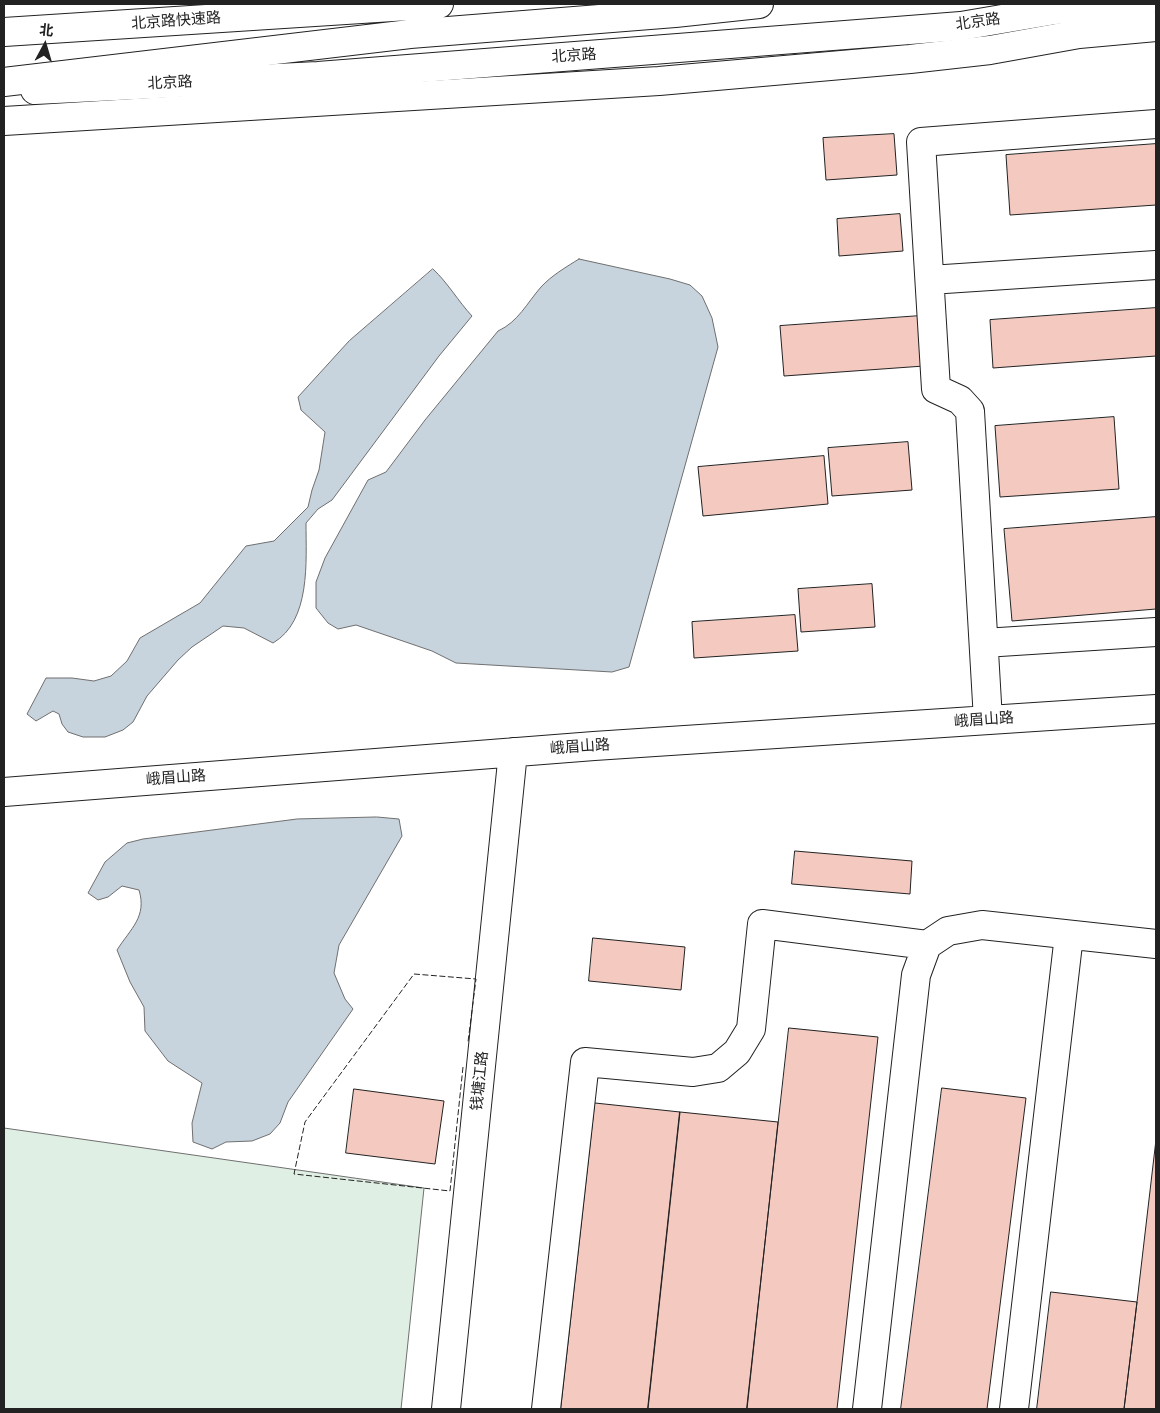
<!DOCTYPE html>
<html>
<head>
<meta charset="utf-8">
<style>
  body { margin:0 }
  #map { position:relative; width:1160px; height:1413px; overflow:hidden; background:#fff; font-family:"PT Sans Narrow","Noto Sans SC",sans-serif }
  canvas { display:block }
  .frame { position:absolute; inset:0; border:5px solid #222; pointer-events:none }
  .north { position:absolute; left:20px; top:20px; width:50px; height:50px; -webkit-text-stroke:4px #fff; paint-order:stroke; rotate:6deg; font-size:14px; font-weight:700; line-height:20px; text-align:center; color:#222 }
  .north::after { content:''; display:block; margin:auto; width:18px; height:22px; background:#222; clip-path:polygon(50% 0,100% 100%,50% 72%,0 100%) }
</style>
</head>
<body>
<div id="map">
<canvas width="1160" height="1413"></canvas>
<div class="frame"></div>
<div class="north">北</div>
</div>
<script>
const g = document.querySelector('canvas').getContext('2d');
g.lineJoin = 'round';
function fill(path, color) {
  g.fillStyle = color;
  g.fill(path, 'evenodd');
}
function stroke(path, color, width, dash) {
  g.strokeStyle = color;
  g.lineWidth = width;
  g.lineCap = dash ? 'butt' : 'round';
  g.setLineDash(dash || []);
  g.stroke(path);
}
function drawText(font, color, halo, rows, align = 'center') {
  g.font = font + ' "PT Sans Narrow","Noto Sans SC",sans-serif';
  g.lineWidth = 4;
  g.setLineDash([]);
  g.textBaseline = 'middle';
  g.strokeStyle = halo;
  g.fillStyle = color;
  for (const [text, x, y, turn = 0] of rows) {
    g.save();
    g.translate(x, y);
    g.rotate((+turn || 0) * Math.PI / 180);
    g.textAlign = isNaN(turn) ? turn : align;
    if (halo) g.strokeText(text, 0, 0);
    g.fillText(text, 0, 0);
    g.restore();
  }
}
const green = new Path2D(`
  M4,1128l420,60 -23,221h-397z`);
fill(green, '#e0efe3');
stroke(green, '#6f6f6f', 1);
const water = new Path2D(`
  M579,259l91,20 20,6 12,11 10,22 6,29 -89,320 -17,5 -156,-9 -24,-12 -76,-26 -18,4 -10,-6 -12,-15v-26l9,-24 43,-78 18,-8 39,-52 73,-89c20,-9 29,-28 43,-44 10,-11 25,-20 38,-28z
  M433,269c15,14 25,32 39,47l-33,40 -107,144 -14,9 -12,14c0,38 5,98 -33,120l-29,-15 -21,-2 -31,21 -14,13 -31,36 -14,26 -10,8 -18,7h-22l-15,-5 -6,-8 -3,-10 -6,-3 -17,10 -9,-7 19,-36h26l22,3 17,-5 16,-15 13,-23 60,-35 46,-57 28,-5 34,-34 4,-17 7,-20 6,-38 -24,-22 -3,-13 51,-56z
  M377,817l22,2 3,17 -63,109 -5,28 11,26 8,10 -65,93 -8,21 -10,11 -18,7 -26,1 -14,7 -19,-7 -1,-19 10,-40 -34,-22 -23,-30 -1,-24 -14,-25 -13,-32c14,-22 30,-33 22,-60l-17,-4 -14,11 -10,3 -10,-7 17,-31 22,-19 16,-4 154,-20z`);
fill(water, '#c7d3dd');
stroke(water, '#6f6f6f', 1);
const building = new Path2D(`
  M894,134l3,41 -71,5 -3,-42z
  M1156,144v61l-146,10 -4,-60z
  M900,214l3,37 -64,5 -2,-37z
  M1156,308v48l-163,12 -3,-48z
  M920,316l4,50 -140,10 -4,-50z
  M1114,417l5,72 -119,8 -5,-71z
  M908,442l4,48 -80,6 -4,-48z
  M824,456l4,48 -125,12 -5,-49z
  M1156,517v92l-144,12 -8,-92z
  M872,584l3,43 -74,5 -3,-43z
  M795,615l3,36 -104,7 -2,-36z
  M795,851l117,10 -2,33 -118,-10z
  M593,938l92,9 -4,43 -92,-9z
  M789,1028l89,9 -41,372h-90z
  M942,1088l84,10 -39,311h-86z
  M354,1089l90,12 -9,63 -89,-11z
  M595,1103l85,9 -32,297h-87z
  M680,1112l98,10 -31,287h-99z
  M1156,1140v269h-32l13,-107z
  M1051,1292l86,10 -13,107h-87z`);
fill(building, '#f3c9c0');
stroke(building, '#222', 1);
const minor = new Path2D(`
  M4,121l655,-40 251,-22 80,-9 89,-16 77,-7
  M930,280l226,-15
  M984,643l172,-11
  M988,720l-18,-309 -10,-11 -24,-11 -15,-247 235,-18
  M4,792l590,-46 562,-37
  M446,1409l67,-657
  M546,1409l39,-347 108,10 25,-4 19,-16 14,-23 11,-105 165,21
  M867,1409l49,-434 11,-30 21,-14 34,-6 174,19
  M1014,1409l55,-474`);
const major = new Path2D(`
  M35,90l283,-14 643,-50 94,-16 89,-6`);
const highway = new Path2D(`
  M4,32l435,-28
  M4,82l406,-48 265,-21 84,-9`);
stroke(minor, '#222', 30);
stroke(major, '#222', 30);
stroke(highway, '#222', 30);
stroke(minor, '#fff', 28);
stroke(major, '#fff', 28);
stroke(highway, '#fff', 28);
stroke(new Path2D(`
  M463,1067l-13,124 -156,-17 11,-52 109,-148 62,5 -8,63`), '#222', 1, [6, 2.5]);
drawText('15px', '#222', '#fff', [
  ["北京路快速路",176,21,-4],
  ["北京路",978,22,-8],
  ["北京路",574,56,-4],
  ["北京路",170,83,-3],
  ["峨眉山路",984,720,-4],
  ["峨眉山路",580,747,-4],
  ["峨眉山路",176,778,-4],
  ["钱塘江路",480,1081,-84]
]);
</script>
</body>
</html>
